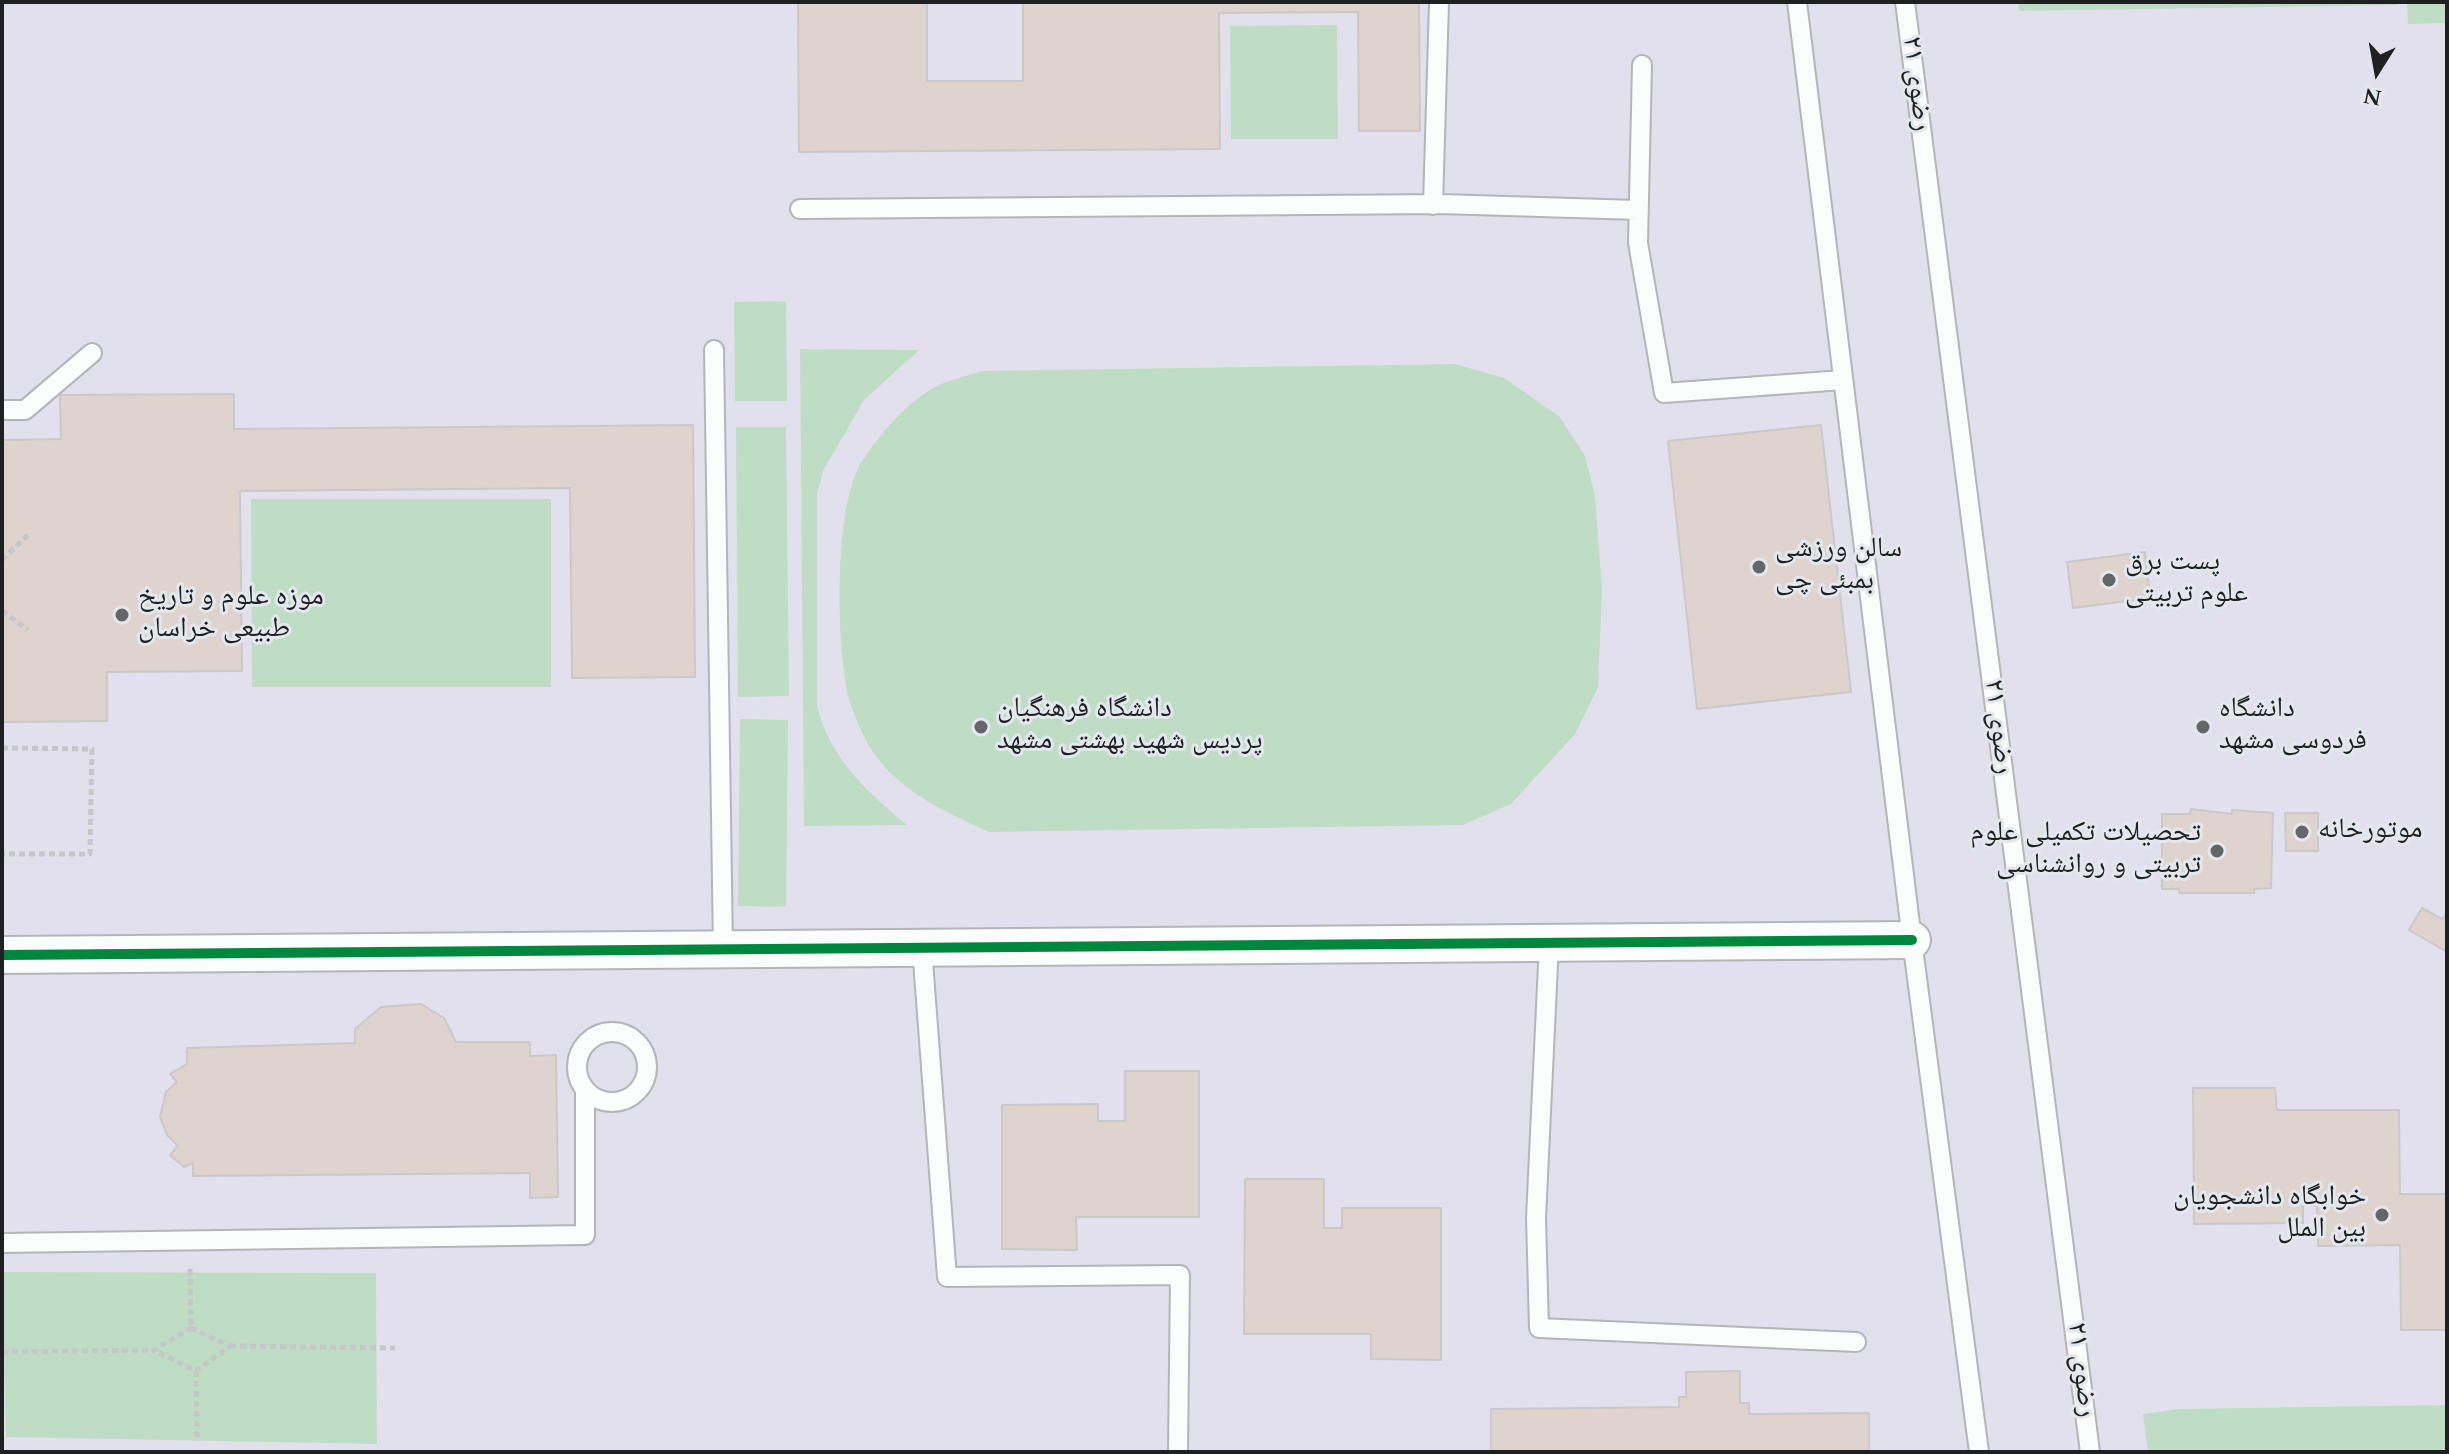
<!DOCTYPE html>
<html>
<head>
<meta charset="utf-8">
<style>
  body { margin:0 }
  #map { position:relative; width:2449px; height:1454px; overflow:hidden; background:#e6e8eb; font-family:Spectral,serif }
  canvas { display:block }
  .frame { position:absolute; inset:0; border:4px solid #1e2022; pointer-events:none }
  .north { position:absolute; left:2337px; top:32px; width:80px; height:80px; -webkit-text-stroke:6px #e3e8ee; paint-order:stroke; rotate:191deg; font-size:22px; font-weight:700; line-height:32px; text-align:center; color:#1e2022 }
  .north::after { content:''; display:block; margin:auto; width:28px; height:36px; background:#1e2022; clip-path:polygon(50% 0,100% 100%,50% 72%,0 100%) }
</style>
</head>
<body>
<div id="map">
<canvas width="2449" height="1454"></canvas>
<div class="frame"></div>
<div class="north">N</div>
</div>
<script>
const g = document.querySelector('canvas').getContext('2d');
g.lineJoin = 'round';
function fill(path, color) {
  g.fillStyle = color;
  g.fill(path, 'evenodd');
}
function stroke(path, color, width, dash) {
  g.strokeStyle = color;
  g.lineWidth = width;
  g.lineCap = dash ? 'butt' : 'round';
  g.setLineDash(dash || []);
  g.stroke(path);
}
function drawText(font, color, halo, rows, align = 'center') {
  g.font = font + ' Spectral,"Noto Naskh Arabic",serif';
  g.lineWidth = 6;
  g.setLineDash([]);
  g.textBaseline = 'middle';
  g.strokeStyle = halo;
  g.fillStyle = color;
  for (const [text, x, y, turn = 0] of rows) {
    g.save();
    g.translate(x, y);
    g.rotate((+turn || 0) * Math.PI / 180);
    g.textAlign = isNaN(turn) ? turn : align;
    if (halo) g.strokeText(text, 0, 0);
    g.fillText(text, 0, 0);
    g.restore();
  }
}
fill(new Path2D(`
  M2,2h2445v1450h-2445z`), '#e3e0ed');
fill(new Path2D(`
  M2018,2h379v3l-378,6z
  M2407,2h40v21l-39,1z
  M1337,25l1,114h-107l-1,-113z
  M786,301l1,100h-52l-1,-99z
  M800,349l119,1 -55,50 -41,71 -6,23v211c11,51 51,88 90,120l-103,1z
  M1455,364l49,14 55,38 26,40 10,40 7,94 -4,97 -23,47 -64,70 -48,21 -474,7c-46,-21 -95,-43 -121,-88 -7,-13 -15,-31 -19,-45 -13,-51 -16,-196 14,-239 17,-26 41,-54 67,-70 14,-9 35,-13 51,-19z
  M736,427h50l3,269 -51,1z
  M251,499h300v188h-299z
  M740,719l48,1 -2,187 -48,-1z
  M2,1272l374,1 1,171 -371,-7z
  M2447,1405v47h-299l-5,-38 37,-5z`), '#bfddc4');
const building = new Path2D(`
  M798,2h129v79h96v-79h396l1,129h-61l-1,-119 -139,1 1,136 -421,3z
  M234,394v35l459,-4 2,252 -123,1 -2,-190 -330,3 2,180 -135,1v49l-105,1v-282l59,-1 -1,-44z
  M1821,425l30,267 -154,17 -29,-268z
  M2145,552l5,46 -77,10 -6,-46z
  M2191,809l41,5v-4l41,3 -2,75 -17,1v4h-75v-4h-17v-75h28z
  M2285,813h33v38h-32z
  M2422,908l20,11 5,-6v39l-38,-22z
  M421,1004l23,14 12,24h74v14l26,-1 2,142 -28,1v-25l-337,3v-13l-9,4 -14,-12 8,-9 -11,-11 -7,-18 6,-25 11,-10 -7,-8 17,-10v-16l168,-5v-14l26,-22z
  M1125,1071h74v146h-123l1,33 -75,-1v-144l96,-1v17h27z
  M2193,1088h82l2,22h122l1,84h47v136h-46l-1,-85 -82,1 -1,-40h-14v17l-109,1z
  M1245,1179h79v49h18v-20h99v152l-70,-1v-25h-127z
  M1740,1371v32h9v11l120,-1v39h-378v-43l188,-2v-10h7v-25z`);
fill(building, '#dfd3cd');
stroke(building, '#c9c9c9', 2);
const lane = new Path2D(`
  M1797,2l115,938 67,512
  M1905,2l185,1450
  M1642,65l-4,178 26,150 179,-13
  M1433,205l6,-203
  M800,209l641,-5 197,6
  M714,350l9,599
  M2,410h23l67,-57
  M1549,943l-13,275 3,110 317,14
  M922,948l25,329 233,-2 -2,177
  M577 1067a35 35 0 1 1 70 0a35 35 0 1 1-70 0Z
  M2,1243l583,-8v-146`);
const street = new Path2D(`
  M2,955l1910,-15`);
stroke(lane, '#b3b5b8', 22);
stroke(street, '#b3b5b8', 40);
stroke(new Path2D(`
  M2,560l26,-25
  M2,611l26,19
  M2,748l90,1 -2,105h-88
  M190,1269l1,59
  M191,1328l39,18 -34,25 -42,-21z
  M230,1346l165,2
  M2,1352l152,-2
  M196,1371l1,70`), '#c6c7c8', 5, [6, 4]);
stroke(lane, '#fbfcfc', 18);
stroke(street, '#fbfcfc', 36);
stroke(new Path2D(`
  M2,955l1910,-15`), '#00873e', 10);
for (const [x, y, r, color] of [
  [1759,567,8,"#646668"],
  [2109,580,8,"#646668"],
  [122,615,8,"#646668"],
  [981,727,8,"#646668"],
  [2203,727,8,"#646668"],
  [2302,832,8,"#646668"],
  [2217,851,8,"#646668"],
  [2382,1215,8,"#646668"]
]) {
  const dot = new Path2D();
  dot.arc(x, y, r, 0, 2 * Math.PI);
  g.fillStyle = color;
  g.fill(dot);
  stroke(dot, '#e3e8ee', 3);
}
drawText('28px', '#1e2022', '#e3e8ee', [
  ["رضوی ۲۱",1915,84,83],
  ["رضوی ۲۱",1997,727,83],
  ["رضوی ۲۱",2080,1370,83]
]);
drawText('28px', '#1e2022', '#e3e8ee', [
  ["سالن ورزشی",1775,551],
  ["بمبئی چی",1775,583],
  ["پست برق",2125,564],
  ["علوم تربیتی",2125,596],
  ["موزه علوم و تاریخ",138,599],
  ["طبیعی خراسان",138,631],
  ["دانشگاه فرهنگیان",997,711],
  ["پردیس شهید بهشتی مشهد",997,743],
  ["دانشگاه",2219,711],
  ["فردوسی مشهد",2219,743],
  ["موتورخانه",2318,832],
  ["تحصیلات تکمیلی علوم",2201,835,"right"],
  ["تربیتی و روانشناسی",2201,867,"right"],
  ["خوابگاه دانشجویان",2366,1199,"right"],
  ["بین الملل",2366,1231,"right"]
], 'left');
</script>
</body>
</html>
